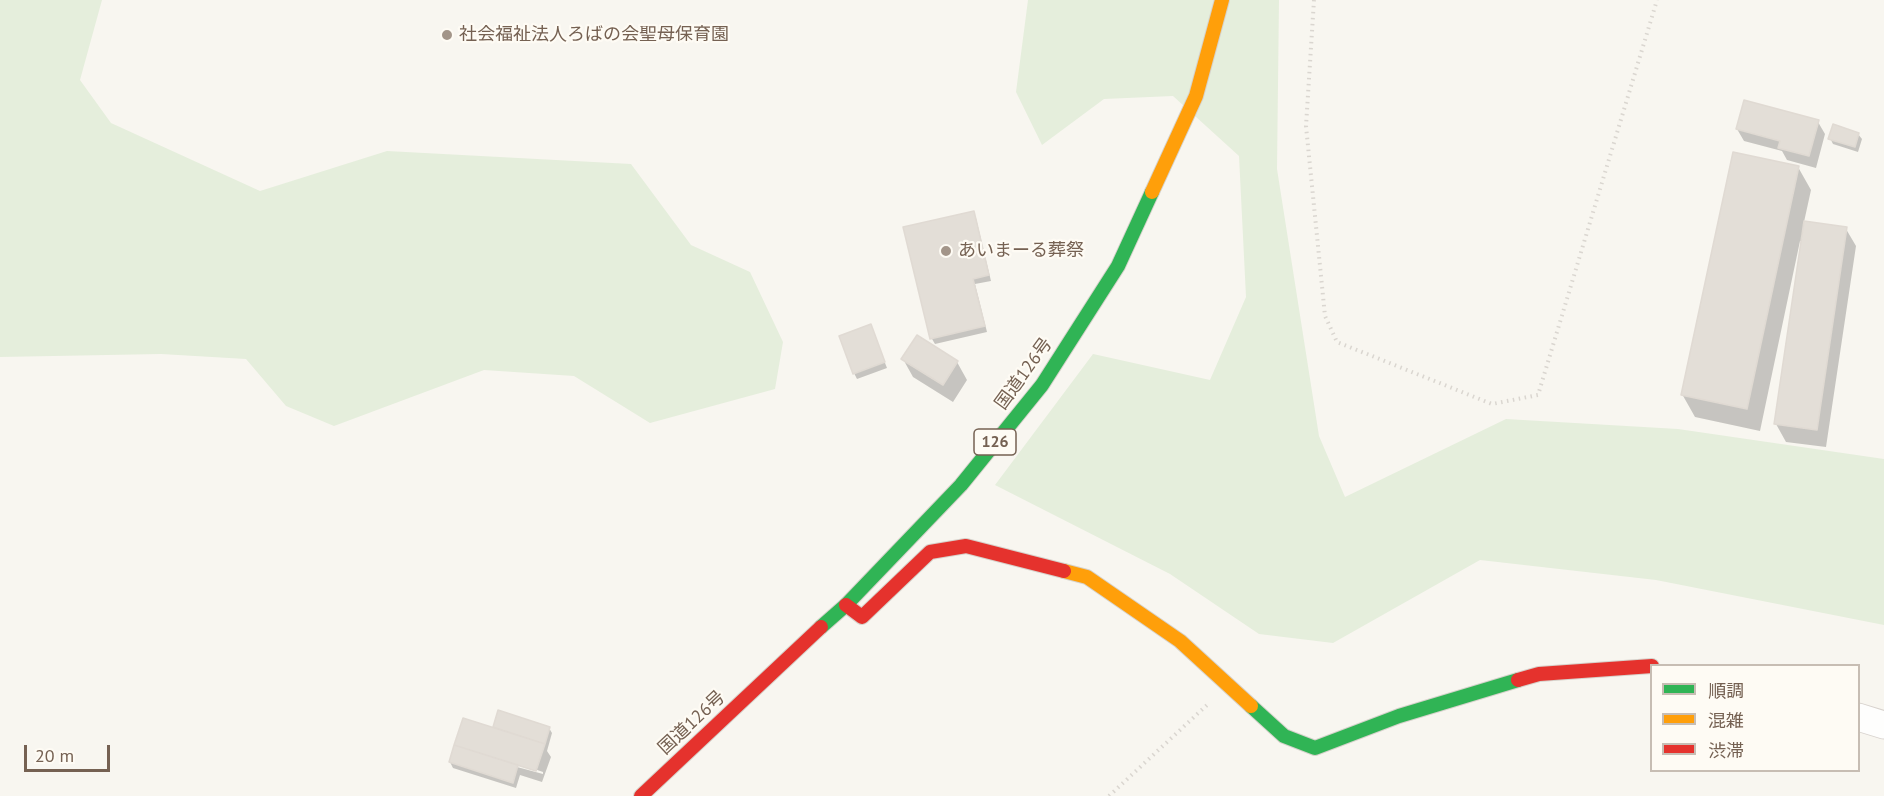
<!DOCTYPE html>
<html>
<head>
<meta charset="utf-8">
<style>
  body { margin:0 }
  #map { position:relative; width:1884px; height:796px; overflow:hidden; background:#f8f6f0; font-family:"PT Sans","Noto Sans JP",sans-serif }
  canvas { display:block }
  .legend { position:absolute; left:1650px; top:664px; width:210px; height:108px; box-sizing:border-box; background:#fefbf4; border:2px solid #c7bdb3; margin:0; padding:8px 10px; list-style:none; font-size:18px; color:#756152 }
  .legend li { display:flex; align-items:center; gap:12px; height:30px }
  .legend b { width:30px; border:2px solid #c7bdb3 }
  .scale { position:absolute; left:24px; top:745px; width:86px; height:27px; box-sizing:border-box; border:3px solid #756152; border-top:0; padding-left:8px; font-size:18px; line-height:21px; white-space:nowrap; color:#756152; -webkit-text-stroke:4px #fefbf4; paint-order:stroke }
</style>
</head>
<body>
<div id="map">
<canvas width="1884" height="796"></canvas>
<ul class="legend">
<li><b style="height:8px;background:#30b455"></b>順調</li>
<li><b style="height:8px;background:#ff9f0a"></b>混雑</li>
<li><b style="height:8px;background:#e5322d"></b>渋滞</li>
</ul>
<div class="scale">20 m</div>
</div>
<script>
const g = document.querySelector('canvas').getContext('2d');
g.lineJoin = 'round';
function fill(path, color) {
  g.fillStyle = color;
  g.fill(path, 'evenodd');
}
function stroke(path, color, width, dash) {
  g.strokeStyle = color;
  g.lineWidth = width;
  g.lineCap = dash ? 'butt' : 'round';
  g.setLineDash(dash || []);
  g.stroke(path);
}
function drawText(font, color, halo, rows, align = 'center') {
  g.font = font + ' "PT Sans","Noto Sans JP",sans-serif';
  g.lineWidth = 4.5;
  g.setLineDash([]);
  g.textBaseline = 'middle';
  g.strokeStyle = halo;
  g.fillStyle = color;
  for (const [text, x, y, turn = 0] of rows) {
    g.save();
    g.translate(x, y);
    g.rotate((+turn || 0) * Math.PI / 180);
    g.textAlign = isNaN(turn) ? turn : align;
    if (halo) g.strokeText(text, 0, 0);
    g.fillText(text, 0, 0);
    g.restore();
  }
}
fill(new Path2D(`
  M0,0h102l-22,80 31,43 149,68 127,-40 244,13 60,81 59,27 33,70 -8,47 -125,34 -76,-47 -90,-6 -150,56 -48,-20 -40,-47 -85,-5 -161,3z
  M1028,0h251l-2,169 42,267 26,61 161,-78 172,10 206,30v166l-228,-45 -176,-20 -147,83 -74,-9 -89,-60 -175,-89 98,-131 117,26 36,-83 -7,-141 -66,-60 -69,3 -62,46 -26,-53z`), '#e5eedc');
fill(new Path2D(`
  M1818,122l7,12 -9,34 -29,-8 -5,-9 -38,-10 -7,-12z
  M1858,134l4,5 -4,13 -25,-8 -3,-6z
  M1798,167l13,23 -7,32 42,7 10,17 -30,201 -40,-5 -10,-18 27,-182 -3,-1 -40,190 -65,-14 -13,-23z
  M973,212l3,6 15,63 -16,3 12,48 -52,12 -3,-5 -27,-111z
  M873,332l14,36 -30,11 -3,-6z
  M903,359l54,3 10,18 -14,22 -40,-25z
  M499,712l50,16 3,5 -5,18 4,6 -9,25 -22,-7 -4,13 -63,-20 -3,-6 44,-33zM517,763l26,9v2l-26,-7z`), '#0003');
const building = new Path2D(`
  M1744,100l75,20 -10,36 -31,-8 2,-7 -44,-12z
  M1833,124l26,9 -4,14 -27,-8z
  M1733,152l66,14 -52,243 -66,-14z
  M974,211l15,64 -16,4 12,47 -55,13 -27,-112z
  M1804,221l43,6 -30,203 -43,-6z
  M871,324l14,38 -32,12 -14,-38z
  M917,335l41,26 -15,24 -42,-26z
  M498,710l52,17 -5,17 -52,-17z
  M463,718l82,26 -9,27 -82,-26z
  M454,745l64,20 -5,18 -64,-21z`);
fill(building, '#e3ded7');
stroke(building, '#e0dad3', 1.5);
const street = new Path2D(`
  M1858,717l26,8`);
const fast = new Path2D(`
  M821,627l25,-22 115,-120 81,-100 76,-119 34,-74
  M1251,706l33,30 31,12 84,-32 119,-36`);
const slow = new Path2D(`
  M1152,192l44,-96 26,-96
  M1064,571l23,6 93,64 71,65`);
const jam = new Path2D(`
  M846,605l16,12 68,-65 36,-6 98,25
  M1518,680l21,-6 113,-8
  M641,796l180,-169`);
stroke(street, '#d8d3ce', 29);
stroke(fast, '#d6d2cb', 16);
stroke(slow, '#d6d2cb', 16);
stroke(jam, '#d6d2cb', 16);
stroke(new Path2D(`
  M1314,0l-8,126 19,190 12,26 155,62 46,-9 119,-395
  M1109,796l98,-91`), '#dad6d0', 4, [1.5, 4.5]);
stroke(street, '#fefefd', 27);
stroke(fast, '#30b455', 14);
stroke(slow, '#ff9f0a', 14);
stroke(jam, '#e5322d', 14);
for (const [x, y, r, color] of [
  [447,35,6,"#a39589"],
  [946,251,6,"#a39589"]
]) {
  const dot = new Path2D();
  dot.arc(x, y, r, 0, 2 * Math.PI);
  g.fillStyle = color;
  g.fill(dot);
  stroke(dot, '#fefbf4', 2);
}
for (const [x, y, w] of [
  [995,442,42]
]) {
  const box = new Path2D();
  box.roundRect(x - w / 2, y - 13, w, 26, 4.5);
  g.fillStyle = '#fefbf4';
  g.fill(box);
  stroke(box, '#756152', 1.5);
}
drawText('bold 16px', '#756152', null, [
  ["126",995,442]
]);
drawText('18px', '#756152', '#fefbf4', [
  ["社会福祉法人ろばの会聖母保育園",459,35],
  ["あいまーる葬祭",958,251]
], 'left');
drawText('18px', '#756152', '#fefbf4', [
  ["国道126号",1024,374,-54],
  ["国道126号",692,723,-43]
]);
</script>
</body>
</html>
